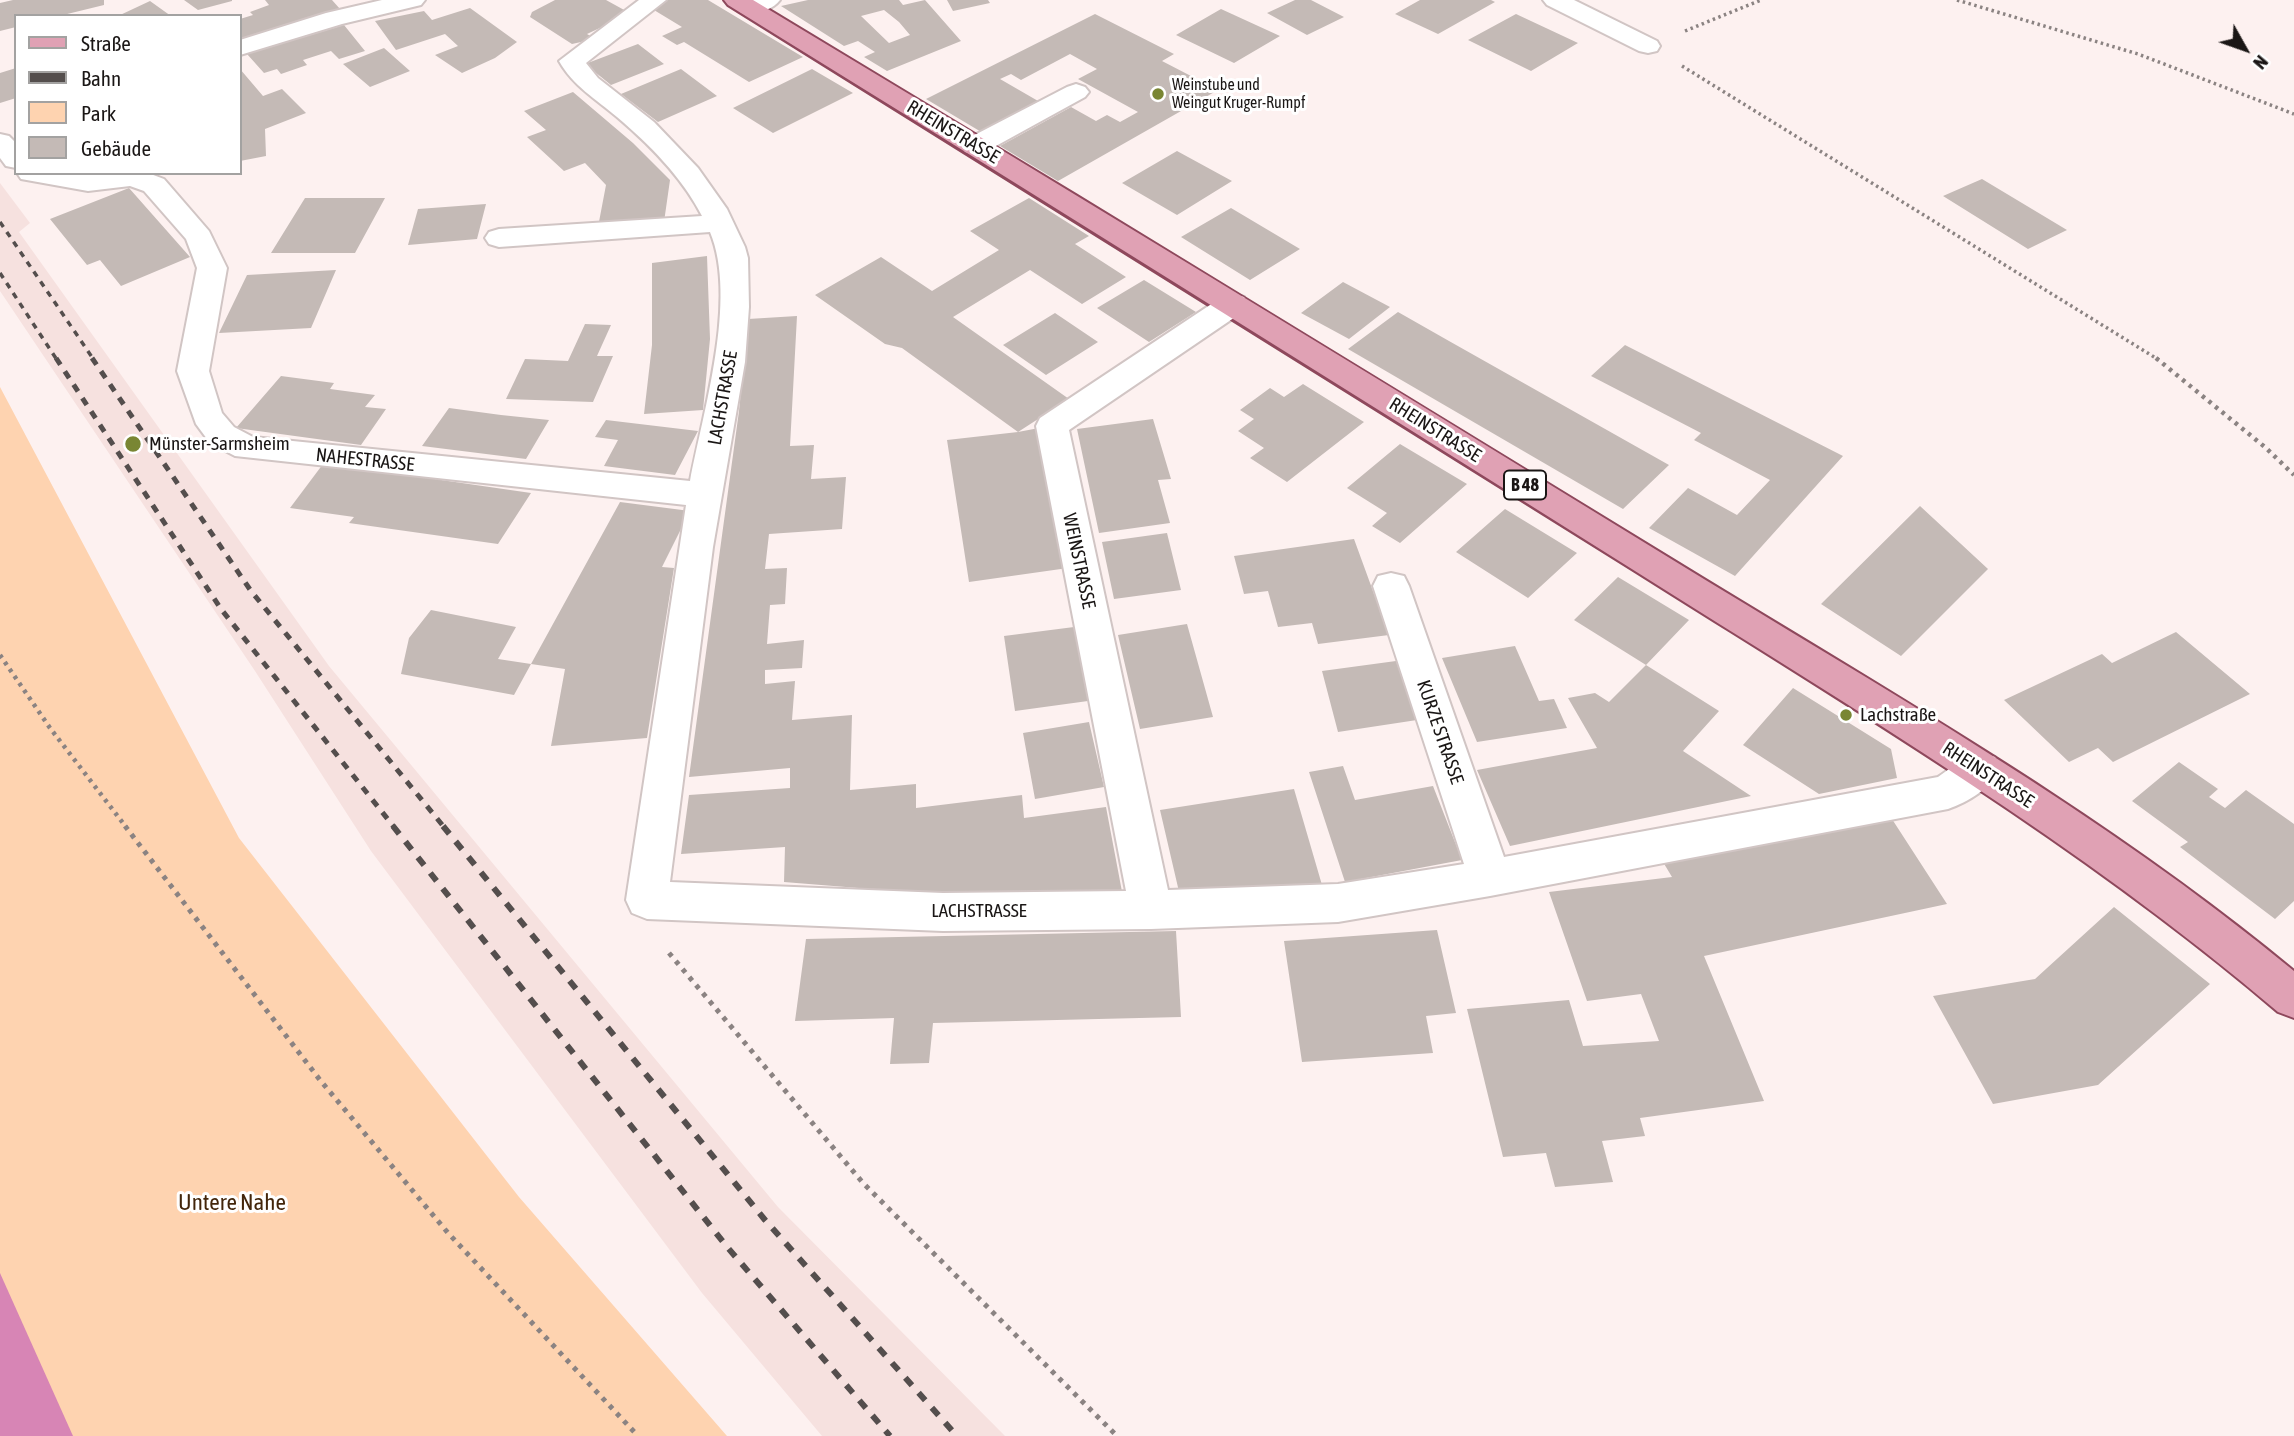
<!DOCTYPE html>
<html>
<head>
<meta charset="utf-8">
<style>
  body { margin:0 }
  #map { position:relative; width:2294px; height:1436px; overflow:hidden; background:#fdf1f0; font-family:"Asap Condensed",sans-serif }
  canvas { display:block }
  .legend { position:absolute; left:14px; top:14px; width:228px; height:161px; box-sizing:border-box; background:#fff; border:2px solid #a3a2a1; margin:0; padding:9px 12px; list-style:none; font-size:21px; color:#1a1615 }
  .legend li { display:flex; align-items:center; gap:14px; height:35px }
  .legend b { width:35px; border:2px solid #a3a2a1 }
  .north { position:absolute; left:2210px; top:14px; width:70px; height:70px; -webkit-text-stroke:5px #fff; paint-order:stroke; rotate:130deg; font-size:19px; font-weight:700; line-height:28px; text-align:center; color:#1a1615 }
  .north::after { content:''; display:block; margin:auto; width:24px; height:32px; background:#1a1615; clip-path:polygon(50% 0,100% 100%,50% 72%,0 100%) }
</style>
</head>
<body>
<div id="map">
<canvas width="2294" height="1436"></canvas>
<ul class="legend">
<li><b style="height:9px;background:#e0a1b4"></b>Straße</li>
<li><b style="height:9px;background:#544e4d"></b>Bahn</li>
<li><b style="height:19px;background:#fed3b0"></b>Park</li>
<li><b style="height:19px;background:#c4bab6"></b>Gebäude</li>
</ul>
<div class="north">N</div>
</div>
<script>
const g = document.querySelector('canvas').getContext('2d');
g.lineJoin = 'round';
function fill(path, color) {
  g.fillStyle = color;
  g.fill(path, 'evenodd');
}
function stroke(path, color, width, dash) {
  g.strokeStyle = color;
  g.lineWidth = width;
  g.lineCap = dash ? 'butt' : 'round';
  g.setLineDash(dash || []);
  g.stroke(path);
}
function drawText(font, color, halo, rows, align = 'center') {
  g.font = font + ' "Asap Condensed",sans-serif';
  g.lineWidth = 6;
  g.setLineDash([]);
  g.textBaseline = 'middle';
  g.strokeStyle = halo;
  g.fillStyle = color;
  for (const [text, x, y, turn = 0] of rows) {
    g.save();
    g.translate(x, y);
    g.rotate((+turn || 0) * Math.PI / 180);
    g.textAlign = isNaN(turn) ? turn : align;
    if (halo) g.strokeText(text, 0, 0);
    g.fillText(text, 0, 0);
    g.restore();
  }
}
fill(new Path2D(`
  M0,183l30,40 -11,9 310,434 449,541 227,229h-183l-120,-143 -331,-442 -116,-180 -255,-380z`), '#f6e1df');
fill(new Path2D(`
  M0,387l239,451 280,359 208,239h-727z`), '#fed3b0');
fill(new Path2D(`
  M0,1273l73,163h-73z`), '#d785b5');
fill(new Path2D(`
  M13,0h91v5l-45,11h-43v11l-16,4v-28z
  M184,0h48v1l-34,9z
  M265,0h67l8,9 -100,34v-24l13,-4 -3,-3 19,-7z
  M555,0h51l20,11 -5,7 -34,16 5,3 -2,3 -18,4 -42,-27 2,-5z
  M665,0h43l95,57 -54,25 -65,-40 -7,3 -15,-9 20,-9 -33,-20z
  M808,0h91l4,5 22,-5 36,41 -74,30 -23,-14 11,-5 -17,-11 -14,5 -63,-40zM884,10l15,12 11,13 -21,8 -28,-27z
  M947,0h41l2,3 -37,8z
  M1295,0h16l33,17 -37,18 -40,-22z
  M1420,0h71l4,2 -57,32 -43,-20z
  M150,1l21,15h-53z
  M470,8l47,34 -22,16 -33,15 -27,-18 23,-9 -13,-12 -49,16 -21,-29 49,-10 8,9z
  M1221,9l59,27 -46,27 -58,-28z
  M1095,14l79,40 -12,7 56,29 -160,91 -58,-35 71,-39 25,14 11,-6 13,7 18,-10 -60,-33 19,-10 -27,-15 -49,26 -10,-6 -11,5 45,26 -57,31 -62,-37z
  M1516,14l62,29 -47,28 -63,-31z
  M344,25l21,26 -26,8 -8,-8 -28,9 4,5 -26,9 -4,-5 -13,4 -17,-19z
  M638,44l26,20 -53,21 -26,-21z
  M384,48l26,23 -40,16 -27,-23z
  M16,68v30l-16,5v-30z
  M240,69l23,27 19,-7 24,24 -41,16 1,27 -26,5z
  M681,69l36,27 -59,26 -37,-28z
  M812,69l41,24 -80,40 -40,-25z
  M573,92l60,51 37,37 -6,42 -66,5 8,-42 -21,-22 -21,8 -37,-34 19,-7 -22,-19z
  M1177,151l55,30 -55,34 -55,-32z
  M1982,179l85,51 -39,19 -85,-53z
  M129,188l61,69 -69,29 -21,-26 -13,5 -37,-46z
  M305,198h80l-30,55h-84z
  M1029,198l60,38 -14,8 51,33 -44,27 -52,-34 -77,47 116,82 -51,33 21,-4 29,140 -99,14 -22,-142 71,-8 -116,-84 -17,-4 -70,-49 66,-38 51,34 67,-41 -29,-19z
  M486,204l-9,35 -69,6 10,-36z
  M1231,208l69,41 -50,31 -69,-43z
  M707,256l3,83 -7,71 -59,4 8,-69v-82z
  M336,270l-25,58 -92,5 28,-58z
  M1144,280l52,32 -47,30 -52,-34z
  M1343,282l47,25 -41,32 -48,-26z
  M1398,312l51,29 220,124 -46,44 -275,-160z
  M1055,313l43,29 -52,33 -43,-30z
  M797,316l-7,130 24,-1 -3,34 35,-2 -4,52 -73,5 -4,35 22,-1 -2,36 -15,1 -3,39 37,-4 -2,28 -37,2v14l30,-3 -3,39 60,-5 -2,75 66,-6v24l106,-13 2,23 82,-11 17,90 -203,-4 -136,-11 1,-35 -104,7 8,-59 101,-7v-20l-101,9 50,-366 9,-92z
  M585,324l26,1 -14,31h16l-20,46 -87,-3 19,-40 43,2z
  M1625,345l218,111 -108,120 -86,-48 39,-40 49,27 33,-35 -76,-40 7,-7 -110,-57z
  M281,376l53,7 -4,6 45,6 -10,12 21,2 -25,36 -125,-17z
  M1303,384l61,38 -77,60 -37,-24 14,-10 -26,-17 16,-12 -14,-9 30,-22 14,9z
  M449,408l52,7 48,5 -23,39 -104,-13z
  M1153,419l18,60 -13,1 12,43 -71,10 -22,-104z
  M606,420l92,11 -23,44 -71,-9 14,-26 -23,-3z
  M1400,444l67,40 -67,59 -28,-17 15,-13 -40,-25z
  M323,464l63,8 145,21 -33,51 -149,-21 5,-6 -64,-9z
  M620,502l70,9 -28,56 12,1 -27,170 -96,8 14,-77 -34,-5z
  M1920,506l68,63 -87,87 -80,-52z
  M1505,509l72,44 -49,45 -72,-46z
  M1167,533l14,57 -67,9 -12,-57z
  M1354,539l35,96 -71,9 -6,-21 -34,4 -10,-36 -24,3 -10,-38z
  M1618,577l71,43 -43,45 -72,-45z
  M431,610l85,17 -18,32 33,5 -17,31 -113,-21 8,-36z
  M1187,624l26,93 -73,12 -22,-94z
  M1074,627l14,74 -73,10 -11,-75z
  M2176,632l74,62 -137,68 -15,-14 -29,14 -65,-62 98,-46 10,9z
  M1515,646l24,55 15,-2 13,29 -90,14 -35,-84z
  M1396,661l21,59 -79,12 -16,-61z
  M1646,665l73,46 -36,40 68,45 -241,50 -33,-76 120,-22 -29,-50 27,-5 14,9z
  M1793,688l98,61 6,29 -78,16 -76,-49z
  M1089,722l15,65 -69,12 -12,-66z
  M2179,762l39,27 -9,8 16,11 21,-18 48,34v77l-19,18 -95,-72 8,-5 -56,-41z
  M1343,766l12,34 78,-14 29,74 -117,22 -36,-110z
  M1294,789l28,96 -142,11 -20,-86z
  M1890,816l57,88 -243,52 60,145 -124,17 5,18 -43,5 11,41 -58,5 -9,-34 -43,4 -36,-148 102,-9 14,46 76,-5 -18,-47 -54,7 -38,-109 123,-15 -9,-15z
  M2114,907l96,77 -112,101 -105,19 -60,-108 102,-17z
  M1437,930l19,83 -30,3 7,37 -131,9 -18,-121z
  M1176,931l5,86 -248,6 -4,40 -39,1 4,-46 -99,3 11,-82z`), '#c4bab6');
const minor = new Path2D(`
  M382,0h43l-4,5 -79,19 -102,31v-15l86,-27z
  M639,0h27l-80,63 12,15 56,44 44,46 29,41 18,38 3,11 1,49 -4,55 -32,185 -43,335 273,11 183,-2 -90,-465 4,-8 182,-121 11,-3 11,3 4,7 -4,7 -175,119 99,460 170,-6 126,-20 -91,-278 5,-10 13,-3 13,3 5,10 95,271 434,-80c19,-13 34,-28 57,-20l6,12c-10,19 -33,33 -53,40l-458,87 -152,26 -187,7 -208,2 -296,-12 -15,-6 -6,-13 60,-395 -451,-49 -25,-13 -14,-19 -19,-53 20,-103 -11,-29 -42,-48 -14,-5 -42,5 -67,-12 -4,-6h131l16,6 45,52 18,37 -18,103 13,42 12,14 19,10 437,44c13,-69 48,-182 20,-249l-211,15 -10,-3 -4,-6 4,-6 10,-3 203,-13c-20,-39 -52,-71 -85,-99 -21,-18 -44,-31 -58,-56z
  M746,0h34c-8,11 -27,15 -40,12l-3,-5z
  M1543,0h31l83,41 3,5 -3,5 -9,2 -9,-2 -92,-46z
  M1076,84l9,3 4,5 -4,5 -100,55 -10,2 -10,-2 -3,-6 3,-6 102,-53z
  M0,134l9,2 7,7v25l-10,-2 -6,-8z`);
const major = new Path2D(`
  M724,0h29c306,184 611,370 915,557 213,131 433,254 626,414v47l-16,-6c-198,-169 -423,-302 -643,-441 -302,-190 -604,-379 -907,-566z`);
stroke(minor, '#d1c5c4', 4);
stroke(major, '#8e485c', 4);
stroke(new Path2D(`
  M1957,0l181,54 156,60
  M1685,31l76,-31
  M1682,66l477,294`), '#8b8382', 3.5, [2.5, 3.5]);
stroke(new Path2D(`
  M2156,358l110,90 28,27
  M0,655l50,73 76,99`), '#8b8382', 4.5, [3.5, 5]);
stroke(new Path2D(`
  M125,826l195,254 128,153 190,203
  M669,953l194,230 254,253`), '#8b8382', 5, [4.5, 6]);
fill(minor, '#fff');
fill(major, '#e0a1b4');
stroke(new Path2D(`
  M0,222l94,138
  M0,273l57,87`), '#544e4d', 3.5, [6, 6]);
stroke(new Path2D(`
  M56,358l165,251 173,218
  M92,358l159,233 193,236`), '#544e4d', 5, [8, 8]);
stroke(new Path2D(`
  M393,826l335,422 162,188
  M443,826l322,394 192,216`), '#544e4d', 6, [10, 10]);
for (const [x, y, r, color] of [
  [1158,94,7,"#798633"],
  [133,444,9,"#798633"],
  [1846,715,7,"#798633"]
]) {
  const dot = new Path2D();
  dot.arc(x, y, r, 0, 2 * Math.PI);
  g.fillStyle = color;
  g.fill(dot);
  stroke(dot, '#fff', 2.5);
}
drawText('16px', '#1a1615', '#fff', [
  ["Weinstube und",1172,85],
  ["Weingut Kruger-Rumpf",1172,103]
], 'left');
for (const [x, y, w] of [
  [1525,485,42]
]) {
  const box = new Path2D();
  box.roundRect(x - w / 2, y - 14.5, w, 29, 5);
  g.fillStyle = '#fff';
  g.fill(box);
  stroke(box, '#1a1615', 2);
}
drawText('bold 18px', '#1a1615', null, [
  ["B 48",1525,485]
]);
drawText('19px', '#1a1615', '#fff', [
  ["RHEINSTRASSE",953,132,31],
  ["LACHSTRASSE",723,398,-80],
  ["RHEINSTRASSE",1435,430,32],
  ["NAHESTRASSE",365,460,6],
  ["WEINSTRASSE",1079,561,78],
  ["KURZE STRASSE",1440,732,71],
  ["RHEINSTRASSE",1988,775,33],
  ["LACHSTRASSE",979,911]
]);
drawText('19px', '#1a1615', '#fff', [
  ["Münster-Sarmsheim",149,444],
  ["Lachstraße",1860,715]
], 'left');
drawText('23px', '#43260b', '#fff', [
  ["Untere Nahe",232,1203]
]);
</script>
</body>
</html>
